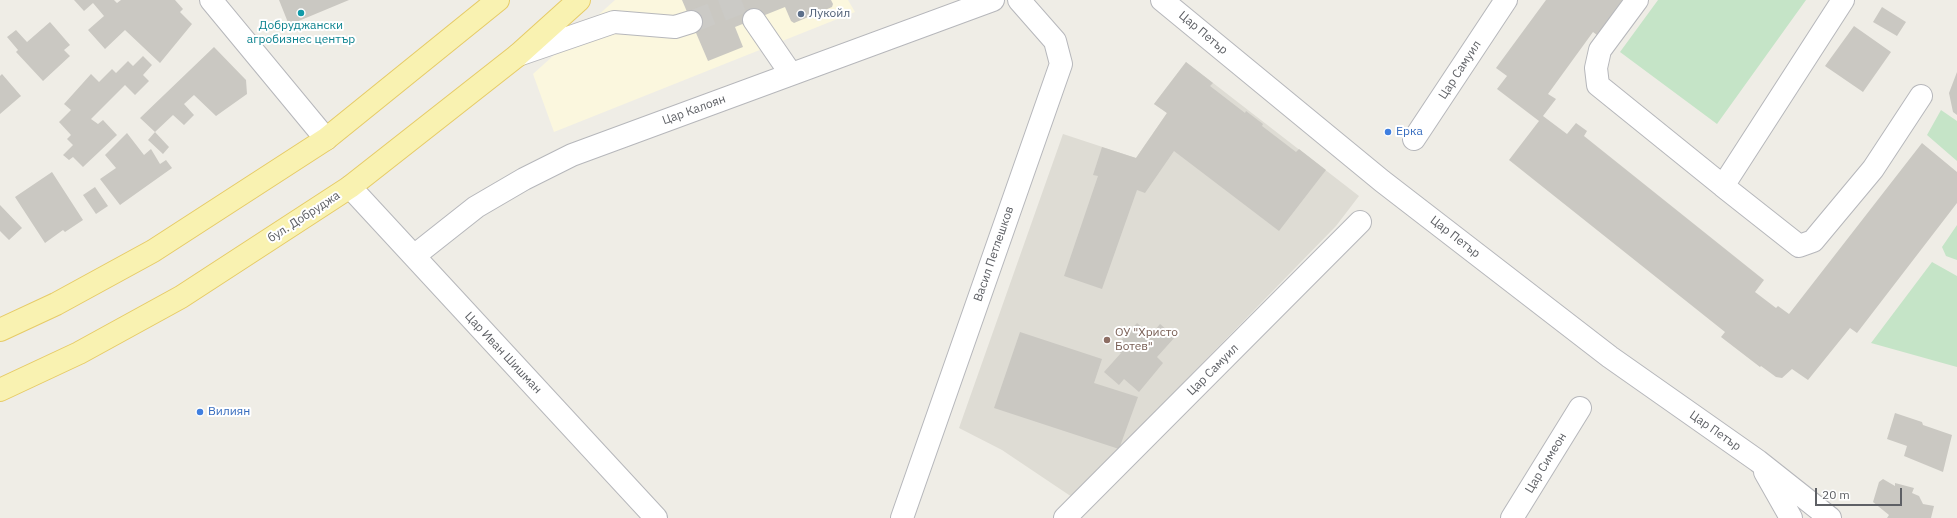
<!DOCTYPE html>
<html>
<head>
<meta charset="utf-8">
<style>
  body { margin:0 }
  #map { position:relative; width:1957px; height:518px; overflow:hidden; background:#efede6; font-family:"IBM Plex Sans",sans-serif }
  canvas { display:block }
  .scale { position:absolute; left:1815px; top:488px; width:87px; height:18px; box-sizing:border-box; border:2px solid #5e6065; border-top:0; padding-left:5px; font-size:12px; line-height:14px; white-space:nowrap; color:#5e6065; -webkit-text-stroke:3px #fff; paint-order:stroke }
</style>
</head>
<body>
<div id="map">
<canvas width="1957" height="518"></canvas>
<div class="scale">20 m</div>
</div>
<script>
const g = document.querySelector('canvas').getContext('2d');
g.lineJoin = 'round';
function fill(path, color) {
  g.fillStyle = color;
  g.fill(path, 'evenodd');
}
function stroke(path, color, width, dash) {
  g.strokeStyle = color;
  g.lineWidth = width;
  g.lineCap = dash ? 'butt' : 'round';
  g.setLineDash(dash || []);
  g.stroke(path);
}
function drawText(font, color, halo, rows, align = 'center') {
  g.font = font + ' "IBM Plex Sans",sans-serif';
  g.lineWidth = 4;
  g.setLineDash([]);
  g.textBaseline = 'middle';
  g.strokeStyle = halo;
  g.fillStyle = color;
  for (const [text, x, y, turn = 0] of rows) {
    g.save();
    g.translate(x, y);
    g.rotate((+turn || 0) * Math.PI / 180);
    g.textAlign = isNaN(turn) ? turn : align;
    if (halo) g.strokeText(text, 0, 0);
    g.fillText(text, 0, 0);
    g.restore();
  }
}
fill(new Path2D(`
  M615,0h233l7,12 -301,120 -21,-58z`), '#fbf7de');
fill(new Path2D(`
  M1186,62l173,134 -23,30 -264,271 -70,-47 -43,-22 104,-294 73,24 31,-45 -13,-9z`), '#dedcd4');
fill(new Path2D(`
  M1658,0h148l-89,124 -97,-72z
  M1941,110l16,11v40l-30,-26z
  M1957,225v35l-11,-4 -4,-9z
  M1932,262l25,14v91l-86,-24z`), '#c5e4c7');
fill(new Path2D(`
  M74,0h40l3,3 4,-3h54l8,9 -3,3 12,12 -32,39 -35,-33 -20,19 -17,-19 16,-14 -11,-13 -9,8z
  M279,0h70l-60,25z
  M682,0h149l2,4 -1,3 -38,16 -3,-2 -6,-14 -50,20 8,20 -35,14z
  M1546,0h77l-26,35 -4,-3 -45,62 8,5 -13,17 24,18 9,-11 11,8 -3,5 180,144 -9,12 21,16 2,-2 11,8 133,-171 35,29v31l-100,130 -7,-5 -42,52 -16,-11 -10,9 -6,-1 -15,-11 -1,1 -39,-30 4,-5 -216,-172 30,-39 -42,-32 10,-13 -11,-8z
  M1882,7l24,15 -9,14 -24,-14z
  M50,22l20,23 -6,5 6,6 -27,25 -27,-29 2,-2 -11,-13 9,-7 11,12z
  M1854,26l37,26 -28,40 -38,-26z
  M214,47l32,33 1,14 -31,22 -22,-21 -10,9 10,11 -10,10 -11,-10 -18,17 -15,-14z
  M143,56l9,9 -9,10 6,6 -14,14 -10,-10 -34,34 7,5 5,-4 14,15 -34,32 -10,-10 -4,3 -6,-5 10,-10 -6,-6 4,-4 -12,-13 12,-12 -7,-6 27,-30 8,8 13,-13 4,4 12,-12 5,5z
  M1186,62l27,21 -3,3 35,27 1,-2 17,13 -1,2 34,26 3,-3 27,21 -47,61 -105,-80 -29,42 -8,-3 -35,99 -38,-13 34,-100 -5,-1 9,-28 34,11 31,-45 -13,-9z
  M1957,72v43l-4,-3 -4,-19z
  M2,74l19,22 -21,18v-38z
  M155,132l14,15 -6,7 -15,-14z
  M127,133l17,22 7,-6 9,15 6,-4 6,8 -52,37 -20,-26 16,-11 -11,-13z
  M52,172l31,48 -18,12 -2,-2 -18,13 -30,-46z
  M95,187l13,19 -12,8 -13,-19z
  M0,205l22,23 -13,12 -9,-9z
  M1137,323l14,12 9,-11 15,13 -18,20 6,6 -24,29 -15,-13 -5,6 -15,-13 17,-19 -7,-5z
  M1020,332l82,27 -8,24 44,14 -19,52 -125,-41z
  M1895,413l27,9 1,3 29,10 -9,37 -39,-16 3,-10 -20,-7z
  M1883,479l12,7v-3l19,5 -2,5 7,3 4,8 11,2 -3,12h-44l2,-3 -16,-13 6,-20z`), '#cac8c2');
stroke(new Path2D(`
  M691,22l52,-20`), '#cbcac6', 22, [22, 11]);
const minor = new Path2D(`
  M211,0l115,139
  M1162,0l220,181 228,176 148,104 72,57
  M1637,0l-37,50 -4,18 2,17 125,101 120,-186
  M754,20l37,54
  M518,55l96,-33 61,5 16,-5
  M1414,139l92,-139
  M1723,186l76,60 14,-5 60,-72 48,-73
  M350,187l306,331
  M414,256l62,-49 48,-28 48,-24 421,-155
  M1765,472l26,46
  M902,518l159,-454 -6,-23 -36,-41
  M1065,518l295,-296
  M1512,518l68,-110`);
const major = new Path2D(`
  M0,330l56,-26 97,-53 173,-112 172,-139
  M0,390l79,-37 102,-56 169,-110 168,-132 61,-55`);
stroke(minor, '#b6b7bb', 24);
stroke(major, '#e6cb67', 24);
stroke(minor, '#fff', 22);
stroke(major, '#f9f2b1', 22);
for (const [x, y, r, color] of [
  [301,13,4,"#0f9aa8"],
  [801,14,4,"#5c6f8a"],
  [1388,132,4,"#3f7fe0"],
  [1107,340,4,"#8d6e63"],
  [200,412,4,"#3f7fe0"]
]) {
  const dot = new Path2D();
  dot.arc(x, y, r, 0, 2 * Math.PI);
  g.fillStyle = color;
  g.fill(dot);
  stroke(dot, '#fff', 1.5);
}
drawText('12px', '#4e5e75', '#fff', [
  ["Лукойл",809,14]
], 'left');
drawText('12px', '#0d838f', '#fff', [
  ["Добруджански",301,26],
  ["агробизнес център",301,40]
]);
drawText('12px', '#5e6065', '#fff', [
  ["Цар Петър",1203,33,40],
  ["Цар Самуил",1460,70,-57],
  ["Цар Калоян",694,110,-20],
  ["бул. Добруджа",304,217,-33],
  ["Цар Петър",1455,237,38],
  ["Васил Петлешков",994,254,-71],
  ["Цар Иван Шишман",503,353,47],
  ["Цар Самуил",1213,370,-45],
  ["Цар Петър",1715,431,35],
  ["Цар Симеон",1546,463,-59]
]);
drawText('12px', '#366cbe', '#fff', [
  ["Ерка",1396,132],
  ["Вилиян",208,412]
], 'left');
drawText('12px', '#785e54', '#fff', [
  ["ОУ \"Христо",1115,333],
  ["Ботев\"",1115,347]
], 'left');
</script>
</body>
</html>
